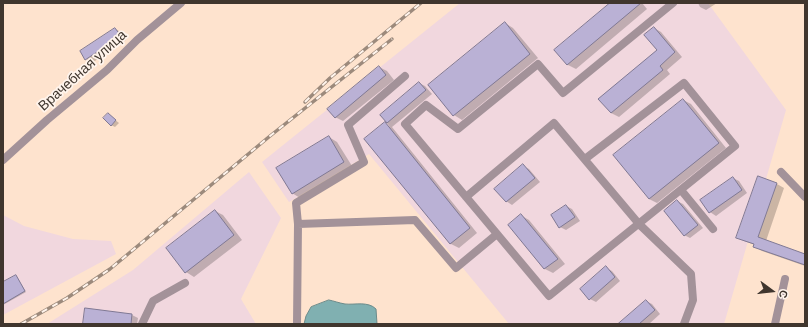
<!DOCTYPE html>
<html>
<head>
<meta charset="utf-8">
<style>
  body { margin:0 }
  #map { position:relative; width:808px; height:327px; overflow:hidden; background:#fee3ce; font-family:"DM Sans",sans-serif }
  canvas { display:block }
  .frame { position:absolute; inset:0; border:4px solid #40362e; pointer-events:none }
  .north { position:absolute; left:752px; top:271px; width:40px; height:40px; -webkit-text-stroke:3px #fff4ec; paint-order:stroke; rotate:105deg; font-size:11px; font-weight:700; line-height:16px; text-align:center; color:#40362e }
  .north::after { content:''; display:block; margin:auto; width:14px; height:18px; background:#40362e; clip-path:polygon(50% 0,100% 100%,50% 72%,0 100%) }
</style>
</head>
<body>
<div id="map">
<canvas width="808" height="327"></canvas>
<div class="frame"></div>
<div class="north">С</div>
</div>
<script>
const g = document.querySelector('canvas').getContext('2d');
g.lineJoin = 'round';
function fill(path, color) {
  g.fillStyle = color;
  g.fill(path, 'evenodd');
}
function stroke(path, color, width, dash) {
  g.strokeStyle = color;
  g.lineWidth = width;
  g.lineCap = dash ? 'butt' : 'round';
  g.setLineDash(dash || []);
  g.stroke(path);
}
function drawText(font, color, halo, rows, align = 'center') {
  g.font = font + ' "DM Sans",sans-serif';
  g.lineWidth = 3.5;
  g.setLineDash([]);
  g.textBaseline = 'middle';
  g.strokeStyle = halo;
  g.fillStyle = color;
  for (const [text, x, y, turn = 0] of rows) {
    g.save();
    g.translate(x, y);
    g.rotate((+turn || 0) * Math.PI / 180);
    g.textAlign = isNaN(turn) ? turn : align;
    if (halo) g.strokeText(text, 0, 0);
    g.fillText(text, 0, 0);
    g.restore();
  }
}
fill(new Path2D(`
  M460,3h248l78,107 -62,214h-215l-140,-170 -80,48 -27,-40z
  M249,172l32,46 -40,81 15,25h-209l86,-54z
  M3,215l21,11 49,13 38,2 5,13 -113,61z`), '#f1d7de');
const water = new Path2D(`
  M329,300c5,1 10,3 16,4 10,1 23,-3 31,5l1,15h-73l2,-8 5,-9z`);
fill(water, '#80b0b1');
stroke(water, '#6d8b8a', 1);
fill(new Path2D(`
  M611,3h31l5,6 -71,60 -8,-4 -12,-15z
  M698,3h19l-11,7 -6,-3z
  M505,23l8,5 25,30 -76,62 -8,-5z
  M654,28l7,4 21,25 -15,13 3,4 -51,43 -8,-4 48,-63z
  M115,29l6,3 5,8 -34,23 -6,-4z
  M379,67l8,4 7,9 -51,41 -8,-4z
  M419,83l6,3 7,8 -40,33 85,106 -18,15 -8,-4 -85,-105 19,-16 5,4 -9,-12z
  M683,100l8,4 35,44 -69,55 -8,-4z
  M108,114l11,9 -4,4 -4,-2z
  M329,137l8,5 15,24 -52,32 -8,-5z
  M523,166l6,3 11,13 -28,23 -6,-4z
  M758,177l19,7 7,4 -18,53 39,14v11l-43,-15 -7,-4v-2l-11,-4 -7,-4z
  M733,178l6,3 8,12 -31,23 -6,-4 -9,-12z
  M677,201l6,3 20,24 -13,10 -6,-3z
  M566,206l6,3 8,12 -14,9 -6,-3z
  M215,211l8,4 19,25 -48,37 -8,-5z
  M522,216l7,4 36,44 -12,9 -8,-4 -35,-44z
  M606,268l6,3 8,10 -24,21 -6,-3z
  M16,276l1,1 9,15 -23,13v-22z
  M646,301l6,3 8,10 -11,10h-25z
  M132,315l6,3 -1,6h-53z`), '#0003');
const building = new Path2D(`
  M610,3h31l-74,62 -13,-15z
  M505,22l25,32 -77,62 -25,-31z
  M654,27l21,25 -15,14 3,4 -52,43 -13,-14 59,-49 -13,-15z
  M115,28l6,8 -36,24 -5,-9z
  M379,66l7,9 -51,43 -8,-9z
  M419,82l7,8 -39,33 -7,-8z
  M683,99l36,44 -70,56 -36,-44z
  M108,113l8,7 -5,6 -8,-8z
  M385,122l85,106 -20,16 -86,-105z
  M329,136l15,26 -52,32 -16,-26z
  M523,164l12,14 -29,24 -12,-13z
  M758,176l19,7 -19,54 47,17v11l-52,-18 1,-3 -18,-6z
  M733,177l9,13 -33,23 -9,-13z
  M677,200l21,25 -14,11 -20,-25z
  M566,205l9,12 -16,11 -8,-13z
  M215,210l19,25 -49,38 -19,-25z
  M521,214l37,45 -14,10 -36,-44z
  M606,266l9,11 -26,23 -9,-11z
  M16,275l9,16 -22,13v-22z
  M646,300l9,10 -16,14h-21z
  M85,308l47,6 -1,10h-48z`);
fill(building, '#bab1d5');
stroke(building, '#807994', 1);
stroke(new Path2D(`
  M585,159l99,-76 51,63 -186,150 -144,-172 21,-19 32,24 80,-65 25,29 110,-90
  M3,160l44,-40 60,-50 30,-30 44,-37
  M781,172l24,25
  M681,190l32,39
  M466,197l88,-74 85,101 52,50 2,26 -9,24
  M298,224l-2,-21 68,-41 -16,-37 57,-49
  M142,324l11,-23 32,-18
  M297,324l1,-100 117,-4 41,48 41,-34
  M775,324l10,-45`), '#a39299', 8);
const rail = new Path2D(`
  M305,102l25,-24 91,-75
  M21,324l46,-26 43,-29 160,-133 122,-97`);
stroke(rail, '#9c8a7c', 3.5);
stroke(rail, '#fff4ec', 2, [6]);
drawText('14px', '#40362e', '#fff4ec', [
  ["Врачебная улица",83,71,-42]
]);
</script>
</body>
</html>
